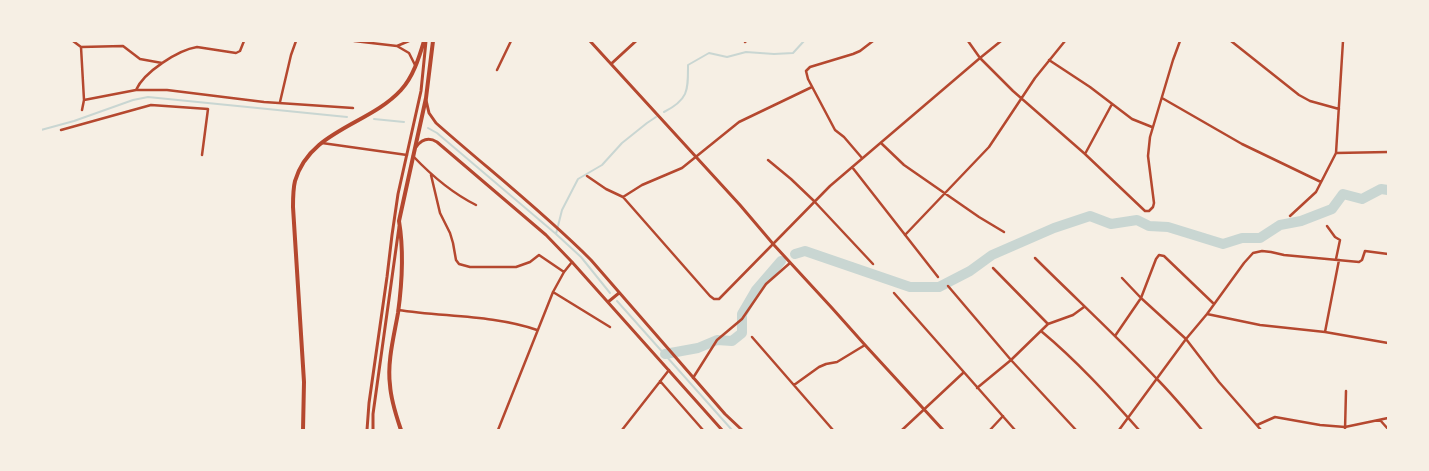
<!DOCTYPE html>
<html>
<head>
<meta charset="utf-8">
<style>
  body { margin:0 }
  #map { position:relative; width:1429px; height:471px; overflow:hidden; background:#f6efe4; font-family:"Roboto Condensed",sans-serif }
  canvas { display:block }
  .frame { position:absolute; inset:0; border:42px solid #f6efe4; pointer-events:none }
</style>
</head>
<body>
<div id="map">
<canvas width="1429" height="471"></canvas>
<div class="frame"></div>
</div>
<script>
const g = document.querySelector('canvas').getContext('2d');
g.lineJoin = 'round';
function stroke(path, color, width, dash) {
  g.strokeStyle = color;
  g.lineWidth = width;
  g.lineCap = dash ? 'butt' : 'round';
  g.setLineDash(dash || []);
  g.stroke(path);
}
stroke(new Path2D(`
  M664,112c25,-13 24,-22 24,-47l21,-12 18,4 19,-5 28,2 19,-1 11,-12
  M374,119l30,3
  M428,128l9,5 119,101 25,23 29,36
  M41,130l33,-9 59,-21 15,-3 199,20
  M556,234l6,-24 16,-31 24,-14 20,-22 25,-20 9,-6
  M617,301l115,129`), '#c9d6d2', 2);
stroke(new Path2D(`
  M795,254l10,-3 105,36h29l31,-16 22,-16 62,-27 36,-12 21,8 26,-4 12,6 19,1 55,17 19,-6h18l20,-13 21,-4 31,-12 11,-15 19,5 19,-10 7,1
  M665,354l33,-6 19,-8 15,1 10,-8v-19l14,-24 25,-29`), '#c9d6d2', 10);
stroke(new Path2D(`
  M73,41l8,6 3,53 52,-10c8,-18 42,-40 61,-43l39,6 4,-2 4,-10
  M354,41l43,5 12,7 6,12
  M968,41l12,17 33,33 72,63 60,57h4l4,-4 1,-4 -6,-47 2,-19 23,-77 7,-19
  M1231,41l68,54 11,6 29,8
  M745,42l1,-1
  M397,46l12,-5
  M81,47l42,-1 17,13 22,4
  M1049,60l41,27 42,32 20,8
  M497,70l14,-29
  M136,90h31l97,12 89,6
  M1162,98l80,46 79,38
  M280,102l11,-47 5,-14
  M82,110l2,-10
  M61,130l90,-25 57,4 -6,46
  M322,143l85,12
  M881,143l23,22 75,52 25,15
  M1336,153l52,-1
  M1085,154l27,-50
  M413,156c18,19 39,37 63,49
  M862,158l-18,-21 -9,-7 -27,-51 -2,-8 4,-4 43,-13 7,-3 13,-10
  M768,160l23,19 23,22 59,63
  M852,167l86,110
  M431,175l9,38 10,20 3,10 3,17 3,4 11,3h46l14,-5 9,-7 25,17
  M587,176l19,13 17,8 87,99 4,3h5l111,-113 150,-128 21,-17
  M623,197l19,-12 40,-17 57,-46 73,-35
  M1290,216l26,-24 20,-39 7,-112
  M1327,226l8,11 5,3 -4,19
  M905,235l84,-88 46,-69 30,-37
  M1035,258c40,40 82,78 121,120 16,16 31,34 46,52
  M993,268l55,56
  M1122,278l19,20 45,41 33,43 42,48
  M948,286l63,74 65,70
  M553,292l57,35
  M894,293l121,137
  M398,310c46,7 95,5 139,20
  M1207,314l53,11 65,7 63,11
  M1041,331c36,30 67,64 98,99
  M1325,332l14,-72
  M1115,336l26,-38 15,-39 3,-4 5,1 50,48
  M752,337l81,93
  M693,378l24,-38 25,-21 24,-35 24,-21
  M660,381l43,49
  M794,385l25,-18 7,-3 11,-2 28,-17
  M977,388l34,-28 37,-36 25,-9 11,-8
  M1380,420l8,9
  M1257,425l18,-8 45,8 25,2 43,-9
  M498,430l55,-138 11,-20 8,-10
  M622,430l47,-60
  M902,430l61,-57
  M990,430l13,-14
  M1119,430l67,-91 21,-25 37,-51 9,-10 9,-2 9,1 13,3 75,7 3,-2 3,-9 23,3
  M1345,430l1,-39`), '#b5482f', 2.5);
stroke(new Path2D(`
  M590,41l150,164 34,40 58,63 33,37 78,85
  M611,64l25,-23`), '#b5482f', 3);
stroke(new Path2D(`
  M426,100l3,13 7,10c52,46 106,88 155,137l134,154 17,16
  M416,147c6,-8 13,-10 21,-5l109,93 26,27 150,168
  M608,302l11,-9
  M367,430l2,-27 18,-126 5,-42 6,-41 23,-103 5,-50
  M373,430v-16l26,-187`), '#b5482f', 3);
stroke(new Path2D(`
  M303,430l1,-48 -11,-175c0,-9 0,-18 2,-26 15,-51 74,-56 106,-91 12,-13 18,-32 23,-49
  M401,430c-5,-15 -10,-29 -11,-45 -3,-23 4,-49 8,-72 4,-29 6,-62 1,-92l27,-123 7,-57`), '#b5482f', 4);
</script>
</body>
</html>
